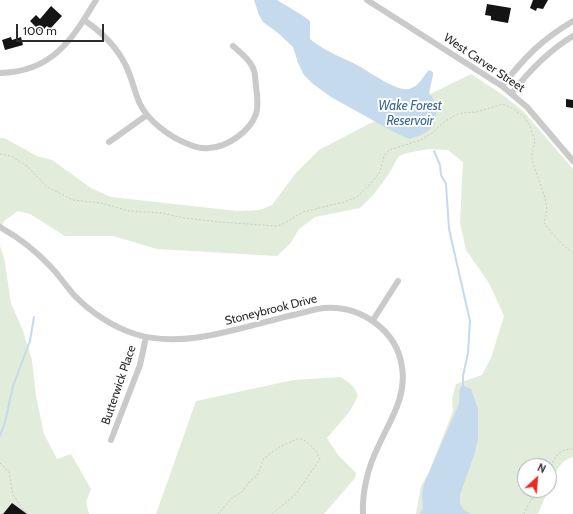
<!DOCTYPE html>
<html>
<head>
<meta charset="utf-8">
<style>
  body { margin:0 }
  #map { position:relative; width:573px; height:514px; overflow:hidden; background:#fff; font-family:Cabin,sans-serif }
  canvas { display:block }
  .north { position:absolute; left:517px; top:458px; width:40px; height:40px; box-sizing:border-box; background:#fff; border:1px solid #ababab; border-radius:50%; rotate:26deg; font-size:11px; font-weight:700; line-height:16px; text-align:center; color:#2d2d2d }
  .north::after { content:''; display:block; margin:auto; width:14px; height:18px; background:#ec2b27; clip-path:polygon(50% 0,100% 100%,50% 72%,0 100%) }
  .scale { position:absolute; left:16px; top:24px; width:88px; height:18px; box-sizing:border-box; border:2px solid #2d2d2d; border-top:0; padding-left:5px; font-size:12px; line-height:14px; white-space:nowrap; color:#2d2d2d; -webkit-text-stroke:3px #fff; paint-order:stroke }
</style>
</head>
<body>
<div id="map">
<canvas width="573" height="514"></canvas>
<div class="north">N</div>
<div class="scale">100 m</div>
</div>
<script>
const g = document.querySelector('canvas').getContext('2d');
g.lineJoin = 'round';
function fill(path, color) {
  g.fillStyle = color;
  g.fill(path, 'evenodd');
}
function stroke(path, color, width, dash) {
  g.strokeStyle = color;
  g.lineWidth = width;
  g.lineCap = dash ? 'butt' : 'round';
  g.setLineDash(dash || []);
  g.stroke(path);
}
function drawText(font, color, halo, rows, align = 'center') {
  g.font = font + ' Cabin,sans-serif';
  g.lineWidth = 4;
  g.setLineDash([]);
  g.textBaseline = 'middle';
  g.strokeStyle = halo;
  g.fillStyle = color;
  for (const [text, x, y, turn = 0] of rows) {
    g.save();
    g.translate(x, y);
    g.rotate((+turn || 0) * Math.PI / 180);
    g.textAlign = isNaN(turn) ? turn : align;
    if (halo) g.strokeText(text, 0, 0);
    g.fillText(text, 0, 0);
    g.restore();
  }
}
fill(new Path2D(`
  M471,74l32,21 21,17 49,57v288c-15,4 -19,19 -24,31v-22h-24v24h23l-10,24h-122l5,-28 8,-14 24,-61 -1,-12 4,-15 26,-9 9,-17 13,-42 -15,-33 -23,-33 -6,-27 3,-61 -15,-12 -19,-1 -22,4 -8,3 -11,19 -14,19 -14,14 -45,9 -16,12 -9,15 -13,12 -120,-7 -44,-13h-48l-35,-22 -12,-3 -14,10 -4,10v-93h4l33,18 15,4 39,28 20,9 126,14 23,-1 12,-5 23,-31 24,-24 46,-24z
  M0,246l4,11 7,46 12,28 9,29 4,36 8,38 13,25 14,-5 20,35 -5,13 3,12h-89z
  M340,377c9,5 15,9 18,19l-8,15 -23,27 11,17 18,18 -1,5 -31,36h-168l40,-113 97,-21z`), '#e2ecda');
fill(new Path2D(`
  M254,0h23l23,14 9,6 1,2v17c14,12 32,18 49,27 10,6 39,26 50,23 11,-3 13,-12 20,-19l4,2v3l-4,18c9,10 10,25 1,36 -5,5 -14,8 -21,10l-17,-8 -61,-34 -18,-13 -9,-9 -6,-12 -5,-16 -15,-14 -15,-11 -4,-7z
  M462,385l9,4 7,20v30l-3,13 -15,43v9l4,6 7,4h-51l3,-6 -1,-15 2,-9 34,-78c3,-8 -1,-13 4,-21z`), '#c5daed');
stroke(new Path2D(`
  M434,151l6,14 1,10 5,9 3,45 21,92 -2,32 -5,23v10
  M0,436l5,-14 8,-36 17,-45 4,-24`), '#c5daed', 2);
fill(new Path2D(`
  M533,0h15l-5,9 -6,-1 -1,3 -6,-3z
  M487,4l24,4 -3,15 -17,-3v-4l-6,-1z
  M51,6l11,10 -12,13 -3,-3 -6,6 -11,-11 6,-6 4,4z
  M11,37l1,3 9,-3 2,8 -18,5 -3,-10z
  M566,99l7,1v8l-7,-1z
  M12,503l15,11h-24z`), '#141414');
stroke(new Path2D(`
  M0,154l11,2 8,5 9,6 19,20 26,13 28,3 28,8 33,2 22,5 36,4 56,4 5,-1 22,-13 41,-10 13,-5 14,-14 9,-11 4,-16 5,-6 32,-10 11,-7 13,-12 13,-7 5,-1 14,-1 25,-8 8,3 14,10 6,9 5,15 -3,11v8l13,38 2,12 -3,12 3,5 16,18 10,8
  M0,463l9,9 4,23 14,19
  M549,470c6,-12 8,-21 24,-21
  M218,514l14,-16 10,-6 8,-11 7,-5 7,-18 17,-12 16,-7h5l5,3 9,9 4,8 -24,35 -24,20
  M524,514l4,-9 10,-15`), '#cacaca', 1, [2, 2]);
stroke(new Path2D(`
  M367,0l135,86 25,21 46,54
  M84,20c16,11 32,26 41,44 7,13 9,27 15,40 9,18 30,33 48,40 7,3 14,5 21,4 19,-1 41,-17 47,-34 3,-9 1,-19 0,-28 -1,-6 0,-14 -4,-20 -4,-8 -12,-14 -19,-20
  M0,73c52,-1 72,-33 96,-73
  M502,86c23,-29 39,-46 71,-65
  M512,93c17,-22 36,-42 61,-57
  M109,142l38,-27
  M0,227c18,10 36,24 50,39 9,9 16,20 24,29 16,17 39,32 61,39 49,16 110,-8 158,-19 10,-2 21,-6 31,-7 36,-3 73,22 78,59 5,30 -12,53 -24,80 -10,20 -16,45 -15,67
  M373,320l25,-39
  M111,440l29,-75 6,-28`), '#cacaca', 6);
drawText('12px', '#2d2d2d', '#fff', [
  ["West Carver Street",484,63,34],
  ["Stoneybrook Drive",271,310,-14],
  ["Butterwick Place",119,385,-71]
]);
drawText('italic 13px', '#386793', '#fff', [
  ["Wake Forest",410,106],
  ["Reservoir",410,121]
]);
</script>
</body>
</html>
